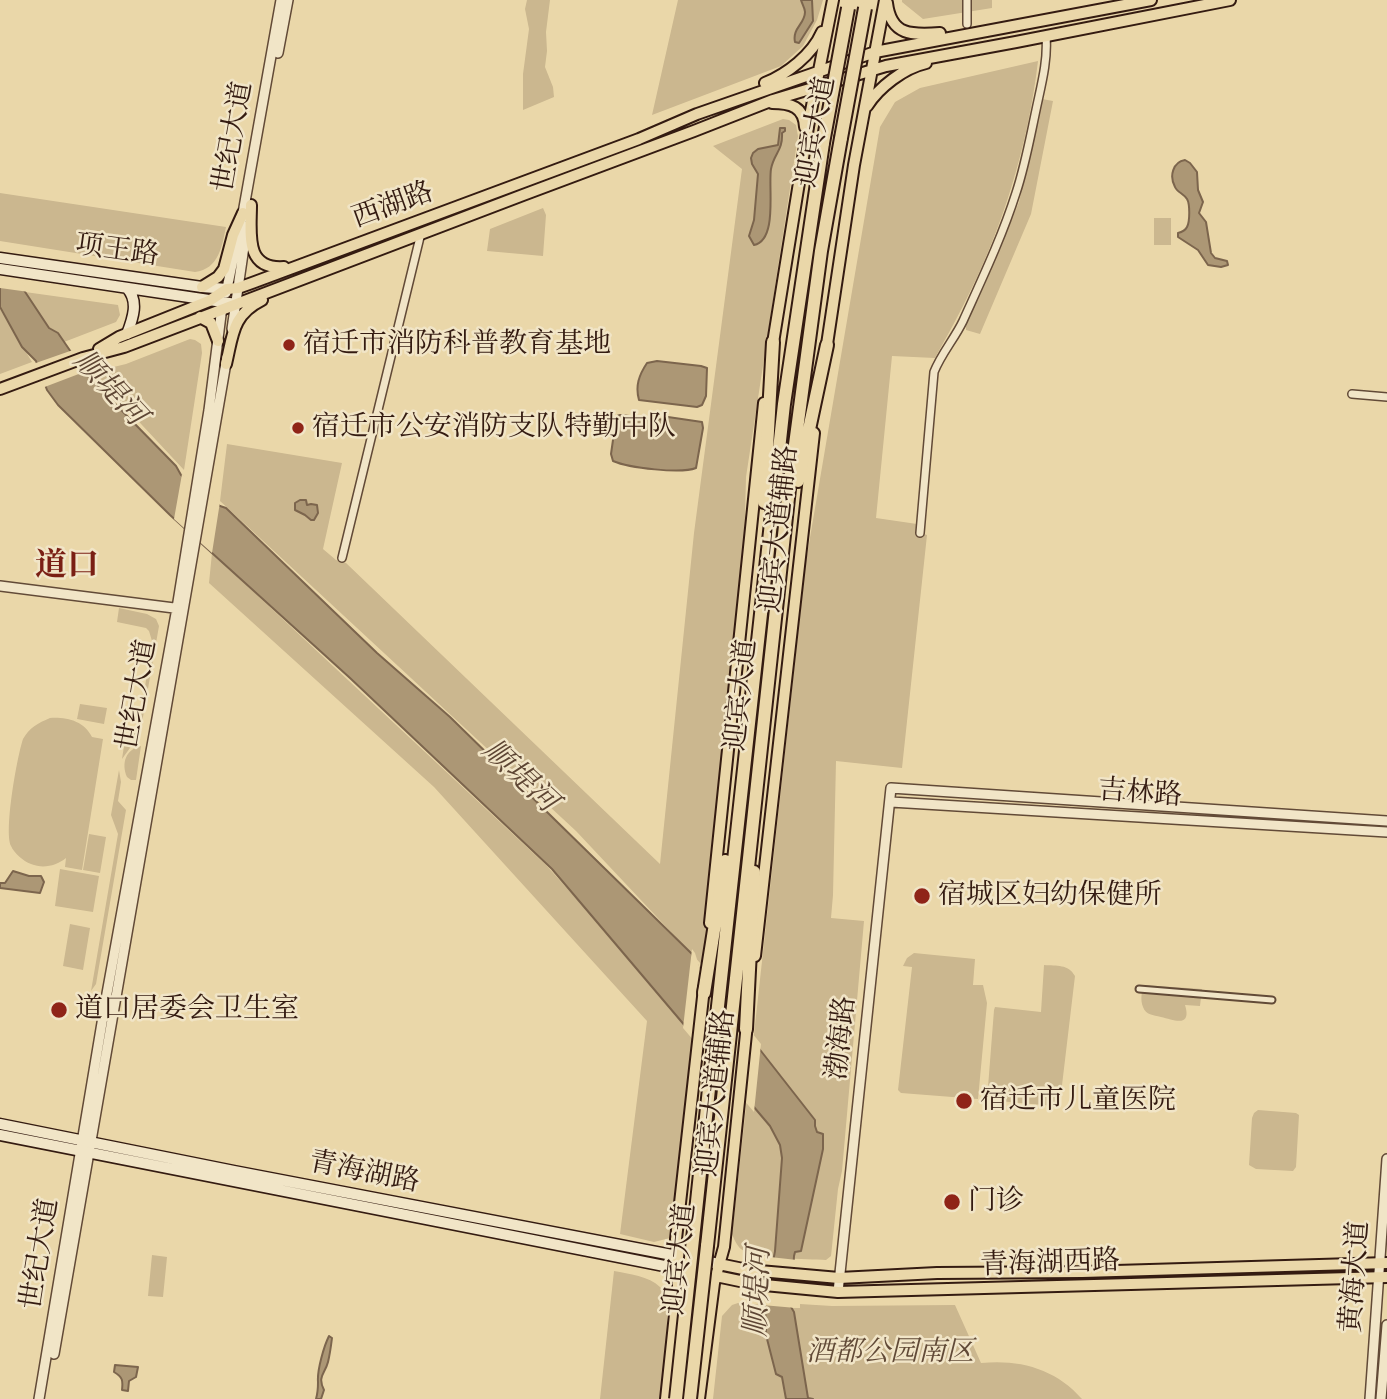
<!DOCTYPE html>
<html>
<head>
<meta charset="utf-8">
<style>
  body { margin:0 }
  canvas { display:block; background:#ead7a9 }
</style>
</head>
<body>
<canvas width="1387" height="1399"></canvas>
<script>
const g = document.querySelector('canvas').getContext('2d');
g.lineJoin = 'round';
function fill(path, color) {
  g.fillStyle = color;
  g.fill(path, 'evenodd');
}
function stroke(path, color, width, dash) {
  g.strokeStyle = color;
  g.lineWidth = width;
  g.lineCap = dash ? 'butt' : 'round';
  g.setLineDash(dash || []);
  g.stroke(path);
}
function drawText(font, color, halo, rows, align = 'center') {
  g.font = font + ' "IM FELL Great Primer","Noto Serif SC",serif';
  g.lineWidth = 5;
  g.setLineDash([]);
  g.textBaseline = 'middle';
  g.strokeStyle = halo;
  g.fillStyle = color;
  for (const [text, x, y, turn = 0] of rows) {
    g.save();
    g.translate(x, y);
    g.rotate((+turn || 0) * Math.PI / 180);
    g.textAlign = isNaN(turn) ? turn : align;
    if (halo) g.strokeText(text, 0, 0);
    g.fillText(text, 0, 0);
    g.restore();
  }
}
fill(new Path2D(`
  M527,0h23l-4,32 1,19 -2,16 8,20 1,10 -31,13v-36l6,-45 -4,-20z
  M678,0h145l-6,20 -14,26 -22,20 -129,49z
  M902,0h90v8l-69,11 -21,-17z
  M1038,61c-10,85 -36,170 -75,245 -9,18 -19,35 -28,52l-43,-2 -16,162 41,6v8l10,3 -25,233 -66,-7 -3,134 -2,23 33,3 -22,250 -4,18 -7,67 -5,4c-17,-1 -74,-1 -85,-11 -4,-3 -7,-10 -9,-15l74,-673 74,-434 15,-25 25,-14z
  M1042,99l11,2 -22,113 -51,120 -14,-4v-6l19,-40 34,-82z
  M783,119l6,1 7,5 2,11 -52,341 -4,156 -35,328 -5,4 -126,-134 -356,-330 7,-57 115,19 -19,86 13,11 10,3 314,301 34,-331 48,-364 -29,-23z
  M0,193l226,34c-4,19 -7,42 -31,45l-195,-31z
  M543,208l3,7 -3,41 -56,-5 3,-22z
  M1154,218h17v27h-17z
  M25,292l93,13 2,10 -4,7 -52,20 -6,-9 -9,-5z
  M0,309l32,53 -32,12z
  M190,339l5,1 6,4 1,9 -18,117 -84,-90 -3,-9 29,-7z
  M212,553l334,312 153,170 -21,192 -8,11 -16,4 -34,-8 27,-213 -213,-234 -225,-204z
  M119,608l28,6 9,5 3,7 -19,108 -18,25 2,-13 15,-20 13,-85 -3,-10 -3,-3 -29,-6z
  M80,704l27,4 -3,16 -27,-5z
  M50,718c17,-1 34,3 42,19l11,2 -21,131 -17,-3 1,-9c-10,8 -23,11 -35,6 -8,-3 -17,-11 -20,-18 -7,-16 6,-89 12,-107 6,-11 15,-16 27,-21z
  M141,746l-5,34h-5l-4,-3c-6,-14 -1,-28 14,-31z
  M119,770l2,12 -3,19 8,9 -30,174 -5,7 27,-157 -7,-19z
  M89,834l17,3 -6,36 -17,-3z
  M60,869l39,7 -6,36 -38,-6z
  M70,924l20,4 -7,42 -20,-4z
  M914,953l61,6 -2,26h10l4,18 -9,96 -77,-6 -3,-3 14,-123 -9,-1 4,-8z
  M1044,965c13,1 24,-1 31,11l-15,126 -6,4 -67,-6 7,-90 1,-3 46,5z
  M1143,985l59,4 -2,17 -15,-1c7,23 -11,15 -24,12 -8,-2 -15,-2 -18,-10 -3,-7 -1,-15 0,-22z
  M1258,1110l38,3 3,2 -3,52 -3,4 -37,-2 -7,-4 3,-47 2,-5z
  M152,1255l15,2 -4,40 -15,-1z
  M614,1271c15,3 35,5 46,16 15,13 2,90 0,112h-60z
  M738,1303l27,2 2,31 9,38 6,3 4,22h-73l9,-83 10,-11z
  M800,1304l32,2 123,-1 26,58c39,-4 75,6 101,36h-274l-14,-87 -3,-4h9z`), '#cbb78f');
const water = new Path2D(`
  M801,0h11l1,21 -14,22 -4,-1c-3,-14 10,-18 10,-30 0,-4 -3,-8 -4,-12z
  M780,128h5v3l-3,2c1,18 -8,20 -11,36 -3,18 7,71 -17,76l-5,-9 5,-16 4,-46 -6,-10 -1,-6 2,-5 5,-4 20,-4z
  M1185,160l5,3 7,9 1,18 5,12 -4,11 7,9 5,31 4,5 12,3 1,4 -7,2 -13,-2 -10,-15 -20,-13v-4c4,-1 7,-2 9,-6 3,-6 3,-23 0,-28 -3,-5 -10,-7 -12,-12 -6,-11 -2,-25 10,-27z
  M0,254l49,74 9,5 28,41 90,92 5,9 39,31 6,2 151,145 73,64 242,237 11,23 112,143v6l2,6 6,2v15l-22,102 -6,1 -1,4 -3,51 3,5 14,86 5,1h-27l-4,-22 -6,-3 -10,-39 -1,-30 10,-54 7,-93 -2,-13 -10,-19 -218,-257 -202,-191 -180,-163 -112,-110 -11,-15 -11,-29 -14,-14 -22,-40z
  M657,361l44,5 6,2 -1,28 -4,9 -5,2 -58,-7c-4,-14 0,-25 8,-37z
  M620,415l46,5 2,-3 34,5 1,6 -7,40c-15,6 -67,0 -83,-7l-2,-7 5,-35 1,-3z
  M300,500h6l1,5 4,-1 6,1 1,8 -4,7h-3l-6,-5 -10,-5v-7z
  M13,871l16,5h12l3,6 -4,11 -40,-5v-5h5z
  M329,1336l3,2c-1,8 -2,16 -4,24 -3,12 -11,14 -4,28l-3,9h-5c2,-7 2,-11 2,-17 -1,-12 6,-36 11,-46z
  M115,1365l23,2 -2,10 -7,4 -1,10 -6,-1c1,-9 1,-13 -8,-18z`);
fill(water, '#ac9775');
stroke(water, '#7c654d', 2);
fill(new Path2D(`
  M0,250l3,2 26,40 -29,-4z
  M73,350l11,22 -42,16 -9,-24z
  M182,474l38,28 -8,51 -38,-34z
  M692,949l3,4 5,16 61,75 -7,68 -71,-84z
  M770,1257l27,3 -1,48 -34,-3z`), '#ead7a9');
const pedestrian = new Path2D(`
  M1139,989l133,11`);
const minor = new Path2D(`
  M967,24v-24
  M1352,394l35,3
  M920,533l14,-161c7,-18 21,-34 29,-51 19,-42 39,-84 53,-128 9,-27 14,-55 20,-83 5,-24 12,-49 10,-73
  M342,558l79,-325`);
const tertiary = new Path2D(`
  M278,53l10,-53
  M226,293l17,-80 38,-213
  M232,329l15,-103
  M0,586l182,23
  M891,802l496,30
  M838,1292l53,-504 496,33
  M54,1354l173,-997
  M39,1399l67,-400 71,-391 32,-198 13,-103
  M1370,1399l17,-240
  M1381,1399l6,-74`);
const secondary = new Path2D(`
  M0,258l202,29 25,2
  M0,269l236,35
  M127,288c12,13 6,30 0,46
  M0,1124l234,47 485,93
  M0,1135l710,140`);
const primary = new Path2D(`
  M887,3c4,33 25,32 53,30
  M765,83c22,-9 47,-28 57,-51
  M772,103c19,0 32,4 33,24
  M867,106c12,-19 37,-38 59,-43
  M251,205c0,28 -7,65 33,62
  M202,287l16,-10 6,-8 9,-34 10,-22
  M200,317l11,6 7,18
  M99,349l20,-12 90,-36 18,-12 11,-1 14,-5 387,-144 58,-25 178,-62 276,-52
  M772,349l37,-228 24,-121
  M826,351l28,-186 31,-165
  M226,364c7,-29 6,-49 36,-64
  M0,389l83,-31 41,-11 399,-152 171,-64 79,-31 113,-34 130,-24 214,-42
  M710,923l54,-520
  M755,956l59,-523
  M719,1264l29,6 91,8 98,-5 145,-1 305,-9
  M716,1276l38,8 84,8 549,-15
  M666,1399l12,-113v-33l-2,-14 28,-251
  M699,1399l15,-116 10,-36 23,-223`);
const trunk = new Path2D(`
  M798,481l29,-136
  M764,502l9,-160
  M704,993l21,-132
  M746,1029l8,-157
  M711,1070l73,-666 39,-261
  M707,1246l82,-757 32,-238 20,-113`);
stroke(pedestrian, '#624a37', 9);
stroke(minor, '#624a37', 10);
stroke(tertiary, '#624a37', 12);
stroke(secondary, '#341b11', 13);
stroke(primary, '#341b11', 14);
stroke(trunk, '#341b11', 16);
stroke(pedestrian, '#f1e5c7', 5);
stroke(minor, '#f1e5c7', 7);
stroke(tertiary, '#f1e5c7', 9);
stroke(secondary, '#f1e5c7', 10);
stroke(primary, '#ead7a9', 10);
stroke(trunk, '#ead7a9', 12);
const trunkBridge = new Path2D(`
  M841,138l24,-130
  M823,143l25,-135
  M676,1399l35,-329
  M690,1399l17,-153`);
stroke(trunkBridge, '#341b11', 16, []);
stroke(trunkBridge, '#ead7a9', 12);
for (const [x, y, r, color] of [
  [289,345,7,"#8f2418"],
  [298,428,7,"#8f2418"],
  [922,896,9,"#8f2418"],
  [59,1010,9,"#8f2418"],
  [964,1101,9,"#8f2418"],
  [952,1202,9,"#8f2418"]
]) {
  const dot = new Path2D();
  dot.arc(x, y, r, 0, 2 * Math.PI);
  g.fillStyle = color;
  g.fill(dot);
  stroke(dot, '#f1e5c7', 2.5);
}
drawText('28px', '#341b11', '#f1e5c7', [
  ["迎宾大道",817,132,-80],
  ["世纪大道",234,137,-80],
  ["西湖路",393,206,-20],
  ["项王路",117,251,8],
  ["迎宾大道辅路",780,529,-84],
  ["世纪大道",138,695,-80],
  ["迎宾大道",742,695,-84],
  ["吉林路",1140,794,4],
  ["渤海路",842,1038,-84],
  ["迎宾大道辅路",717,1093,-84],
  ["青海湖路",364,1173,11],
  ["世纪大道",41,1254,-81],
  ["迎宾大道",681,1259,-84],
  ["青海湖西路",1050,1264,-2],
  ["黄海大道",1356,1277,-86]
]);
drawText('28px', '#341b11', '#f1e5c7', [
  ["宿迁市消防科普教育基地",303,345],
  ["宿迁市公安消防支队特勤中队",312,428],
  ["宿城区妇幼保健所",938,896],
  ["道口居委会卫生室",75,1010],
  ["宿迁市儿童医院",980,1101],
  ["门诊",968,1202]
], 'left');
drawText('italic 28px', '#614a37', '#f1e5c7', [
  ["酒都公园南区",890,1353]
]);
drawText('italic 30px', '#5e4634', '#f1e5c7', [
  ["顺堤河",109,389,47],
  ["顺堤河",519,777,43],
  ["顺堤河",759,1292,-88]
]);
drawText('bold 32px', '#7a1f14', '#f1e5c7', [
  ["道口",67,567]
]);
</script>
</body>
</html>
